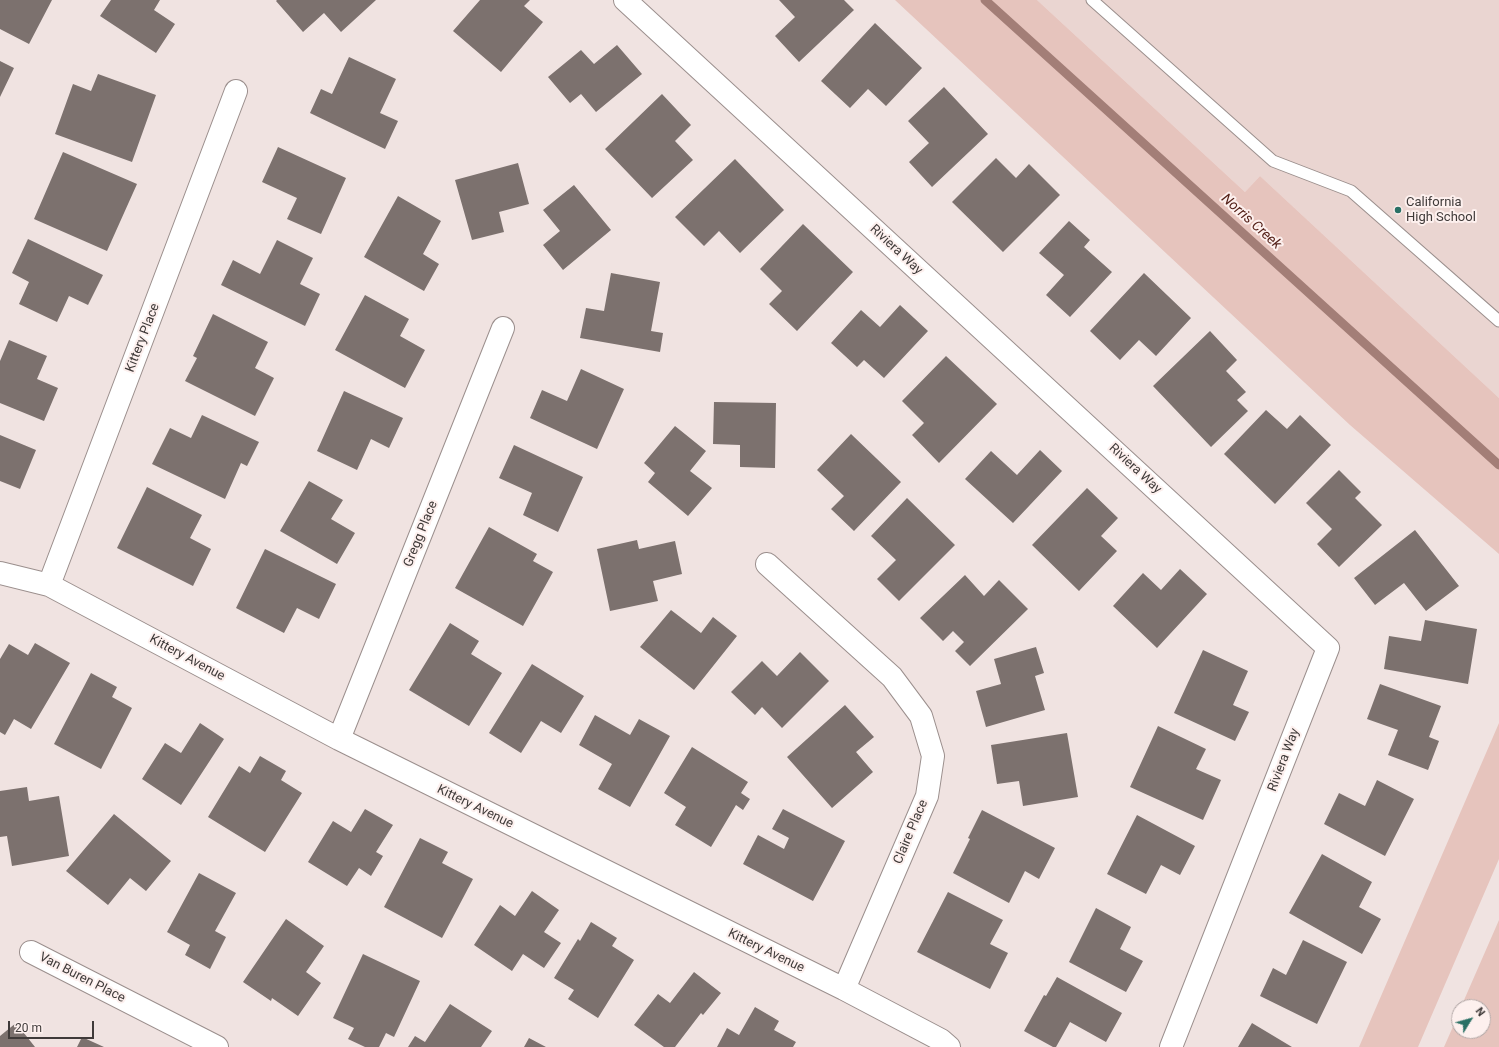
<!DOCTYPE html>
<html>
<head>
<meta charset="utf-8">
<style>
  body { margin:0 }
  #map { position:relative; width:1499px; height:1047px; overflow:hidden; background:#f0e3e1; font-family:Roboto,sans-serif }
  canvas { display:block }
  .north { position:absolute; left:1451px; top:999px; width:40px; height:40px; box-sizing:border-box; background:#fdf0ee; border:1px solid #b1a7a6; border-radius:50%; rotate:53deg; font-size:11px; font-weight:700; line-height:16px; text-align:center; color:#3f3a39 }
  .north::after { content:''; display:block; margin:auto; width:14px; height:18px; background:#2a7065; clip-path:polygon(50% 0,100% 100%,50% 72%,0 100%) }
  .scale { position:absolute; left:8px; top:1021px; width:86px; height:18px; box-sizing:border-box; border:2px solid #3f3a39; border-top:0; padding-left:5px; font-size:12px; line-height:14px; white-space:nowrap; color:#3f3a39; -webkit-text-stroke:3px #fdf0ee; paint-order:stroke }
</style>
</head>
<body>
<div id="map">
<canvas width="1499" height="1047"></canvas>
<div class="north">N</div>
<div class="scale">20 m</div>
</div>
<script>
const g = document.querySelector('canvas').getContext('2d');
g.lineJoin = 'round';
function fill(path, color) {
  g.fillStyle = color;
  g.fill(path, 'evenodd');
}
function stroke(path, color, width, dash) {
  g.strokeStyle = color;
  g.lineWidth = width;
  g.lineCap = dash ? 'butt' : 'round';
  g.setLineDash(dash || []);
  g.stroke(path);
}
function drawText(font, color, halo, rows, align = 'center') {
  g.font = font + ' Roboto,sans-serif';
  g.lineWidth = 4;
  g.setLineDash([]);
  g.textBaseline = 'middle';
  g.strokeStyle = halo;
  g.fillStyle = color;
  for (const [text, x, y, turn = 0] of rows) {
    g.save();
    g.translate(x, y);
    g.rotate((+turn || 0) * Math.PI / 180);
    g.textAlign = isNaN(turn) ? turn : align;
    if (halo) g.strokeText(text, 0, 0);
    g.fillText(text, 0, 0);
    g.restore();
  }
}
fill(new Path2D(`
  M1037,0h462v398l-239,-222 -15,16z`), '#ead5d1');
fill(new Path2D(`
  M895,0h142l208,192 15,-16 239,222v156l-149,-129z
  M1499,723v136l-81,188h-59z
  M1499,920v127h-55l15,-34v18h24v-24h-22z`), '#e6c4bd');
stroke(new Path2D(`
  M985,0l514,465`), '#a37e77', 9);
fill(new Path2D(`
  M0,0h52l-23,44 -29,-15z
  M111,0h49l-6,10 21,14 -19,29 -56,-37z
  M277,0h99l-35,32 -17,-19 -21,19 -27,-31z
  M480,0h50l-6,6 19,16 -42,50 -48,-41z
  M779,0h65l10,10 -55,52 -24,-26 20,-19z
  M875,23l47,45 -36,38 -18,-17 -18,19 -29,-27z
  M617,45l25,29 -46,38 -15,-18 -11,9 -22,-26 33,-27 13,14z
  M349,57l47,22 -16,34 18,8 -13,28 -75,-36 11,-24 11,5z
  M0,61l14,7 -14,29z
  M98,74l58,21 -24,67 -77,-28 18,-50 18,7z
  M944,87l44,47 -56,53 -23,-25 20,-19 -21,-22z
  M662,94l29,31 -16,16 18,19 -41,38 -47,-49z
  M278,147l68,31 -25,56 -34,-15 10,-21 -35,-16z
  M63,152l74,32 -30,67 -73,-32z
  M996,158l20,20 13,-14 31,31 -57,57 -51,-50z
  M735,159l49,51 -44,43 -21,-22 -15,15 -29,-29z
  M518,163l11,41 -30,8 5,20 -32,8 -17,-60z
  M574,185l37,45 -48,40 -20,-25 17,-14 -17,-21z
  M398,196l43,25 -18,33 16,10 -15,27 -60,-34z
  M1069,221l21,19 -6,7 28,25 -42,45 -24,-22 18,-20 -25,-22z
  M803,224l50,48 -56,59 -28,-27 13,-13 -22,-22z
  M28,239l75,36 -15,30 -19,-9 -12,26 -38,-18 10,-22 -17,-9z
  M277,240l36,18 -13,26 20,10 -15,32 -84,-41 12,-25 27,14z
  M611,273l49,9 -9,49 12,2 -3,19 -80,-14 6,-30 18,3z
  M1144,273l47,45 -35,38 -17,-16 -19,20 -30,-29z
  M365,295l44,24 -9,17 25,14 -20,38 -70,-38z
  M900,305l28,26 -44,47 -20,-18 -7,7 -26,-24 30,-33 19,17z
  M213,314l55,28 -13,26 19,10 -19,38 -70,-35 12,-23 -4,-2z
  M1210,331l27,29 -11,11 20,21 -9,8 11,11 -37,36 -58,-61z
  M9,340l38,16 -10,23 21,9 -14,33 -44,-18v-42z
  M946,356l51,48 -58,59 -27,-28 12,-12 -22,-22z
  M581,369l43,20 -27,60 -67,-31 12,-28 25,11z
  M344,391l59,27 -14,30 -18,-9 -14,31 -40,-19z
  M714,402l62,1 -1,65 -35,-1v-22l-27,-1z
  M1266,410l21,19 13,-14 31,30 -56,59 -51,-50z
  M202,415l57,27 -12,24 -6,-3 -16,36 -73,-35 18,-36 21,10z
  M675,426l31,25 -16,20 22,17 -24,28 -40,-34 7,-9 -11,-10z
  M851,434l50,48 -47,49 -23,-22 13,-13 -27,-26z
  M0,435l36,15 -16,39 -20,-8z
  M514,445l69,32 -25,55 -35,-17 9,-22 -33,-15z
  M1040,450l22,21 -49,52 -48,-44 26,-28 26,24z
  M1339,470l22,22 -6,6 27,27 -43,42 -22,-23 15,-15 -26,-26z
  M309,481l34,19 -12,19 24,14 -18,31 -57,-33z
  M147,487l55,28 -12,23 21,11 -18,37 -76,-38z
  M1087,488l31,30 -17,18 16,15 -38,40 -47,-46z
  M907,498l48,47 -56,56 -22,-22 19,-19 -25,-24z
  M489,527l48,27 -4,7 20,11 -30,54 -68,-38z
  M1415,530l44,56 -33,25 -22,-28 -29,22 -21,-27z
  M637,540l2,9 36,-8 7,33 -29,7 5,20 -48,10 -13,-62z
  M265,549l71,35 -17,35 -22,-11 -13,25 -48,-25z
  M1180,569l27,25 -50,54 -44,-42 30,-33 18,17z
  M965,575l19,21 15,-16 29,29 -58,57 -15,-15 9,-9 -11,-11 -10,10 -23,-23z
  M671,610l30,23 12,-16 24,19 -43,54 -54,-43z
  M1425,620l52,9 -9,55 -84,-15 5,-33 32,5z
  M450,623l29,18 -8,13 31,19 -33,53 -60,-36z
  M35,643l35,20 -39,66 -17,-10 -9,16 -5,-3v-73l9,-15 19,11z
  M1036,647l8,26 -9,3 10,34 -59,17 -10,-36 25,-7 -7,-25z
  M1203,650l45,21 -15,34 16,7 -14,29 -61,-28z
  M800,652l29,29 -47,47 -20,-21 -7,8 -24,-23 31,-31 15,15z
  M532,664l52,32 -23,37 -20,-12 -20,32 -32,-20z
  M91,673l26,14 -5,10 20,11 -31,61 -47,-25z
  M1380,684l61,22 -12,31 10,4 -11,29 -40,-15 10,-25 -31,-11z
  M845,705l29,32 -18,15 17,20 -41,36 -45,-51z
  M595,715l35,20 9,-16 31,17 -40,71 -32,-18 14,-25 -33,-19z
  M200,723l24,16 -43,66 -39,-26 23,-36 16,10z
  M1158,726l48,23 -10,20 25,11 -18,40 -73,-33z
  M1067,733l11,64 -55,9 -4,-25 -22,3 -6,-39z
  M692,747l56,35 -7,11 9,6 -7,11 -7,-5 -25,42 -36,-22 11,-18 -22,-14z
  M260,756l26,15 -5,9 21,13 -37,59 -57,-35 31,-51 11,7z
  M1377,780l37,19 -29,57 -61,-32 15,-31 26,13z
  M27,787l2,14 30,-5 10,60 -57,10 -5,-30 -7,1v-46z
  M365,809l28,16 -17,27 7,4 -12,20 -12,-8 -12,18 -39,-24 25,-41 18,11z
  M783,809l62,32 -32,60 -70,-37 15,-29 26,14 5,-11 -17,-9z
  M982,810l73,38 -16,31 -14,-8 -16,32 -56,-30 17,-34 -2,-1z
  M114,814l57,47 -25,30 -16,-13 -22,27 -42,-34z
  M1137,815l58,31 -15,29 -19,-10 -15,29 -39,-20z
  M420,838l28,14 -6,11 31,16 -31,59 -58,-31z
  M1322,854l50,28 -13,25 22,12 -19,35 -73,-41z
  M199,873l37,20 -21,38 11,6 -16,32 -25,-14 5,-10 -23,-13z
  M532,891l27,19 -15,22 17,11 -17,25 -21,-14 -11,17 -38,-26 26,-40 15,11z
  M948,892l55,28 -13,24 18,9 -18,36 -73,-37z
  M1096,908l35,19 -11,22 23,12 -17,31 -57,-30z
  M286,919l38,27 -18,26 15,11 -23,33 -26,-18 -1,3 -28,-19z
  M591,922l26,16 -5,8 22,14 -36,58 -30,-19 6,-9 -20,-12 24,-39 2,2z
  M1303,940l44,22 -30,62 -57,-28 13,-28 13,7z
  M363,954l57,27 -26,56 -8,-4 -7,14h-14l-17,-8 6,-11 -21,-10z
  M694,972l27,21 -18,22 -2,-2 -26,34h-11l-30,-22 24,-31 12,9z
  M1057,977l65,36 -16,29 -36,-20 -14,25h-3l-29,-16 20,-36 2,1z
  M450,1004l42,27 -11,16h-73l7,-11 10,6z
  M755,1007l24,14 -5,9 22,12 -3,5h-76l10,-19 12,7z
  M16,1023l19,24h-35v-11z
  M1252,1023l40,24h-54z
  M82,1037l22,10h-27z
  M529,1038l17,9h-22z`), '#7c716e');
const lane = new Path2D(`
  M1092,0l181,161 78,30 148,130`);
const street = new Path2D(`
  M625,0l703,648 -157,399
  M767,564l125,113 29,39 12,40 -6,40 -83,193
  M0,573l49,12 290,154 505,250 97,51 8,7
  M49,585l187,-494
  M339,739l164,-411
  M31,952l186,95`);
stroke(lane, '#9b8f8d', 13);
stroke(street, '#9b8f8d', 24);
stroke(lane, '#fff', 11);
stroke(street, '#fff', 22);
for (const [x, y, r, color] of [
  [1398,210,4,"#2a7065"]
]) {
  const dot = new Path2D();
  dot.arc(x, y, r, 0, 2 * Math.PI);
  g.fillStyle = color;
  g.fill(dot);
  stroke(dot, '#fdf0ee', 1.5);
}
drawText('13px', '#3f3a39', '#fdf0ee', [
  ["California",1406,203],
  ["High School",1406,218]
], 'left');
drawText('13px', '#3f3a39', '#fdf0ee', [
  ["Riviera Way",896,250,43],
  ["Kittery Place",143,338,-69],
  ["Riviera Way",1135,469,43],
  ["Gregg Place",421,534,-68],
  ["Kittery Avenue",187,658,28],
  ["Riviera Way",1284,760,-69],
  ["Kittery Avenue",475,807,26],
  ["Claire Place",911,832,-67],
  ["Kittery Avenue",766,951,26],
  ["Van Buren Place",82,978,27]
]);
drawText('italic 14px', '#542119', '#fdf0ee', [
  ["Norris Creek",1251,222,42]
]);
</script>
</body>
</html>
